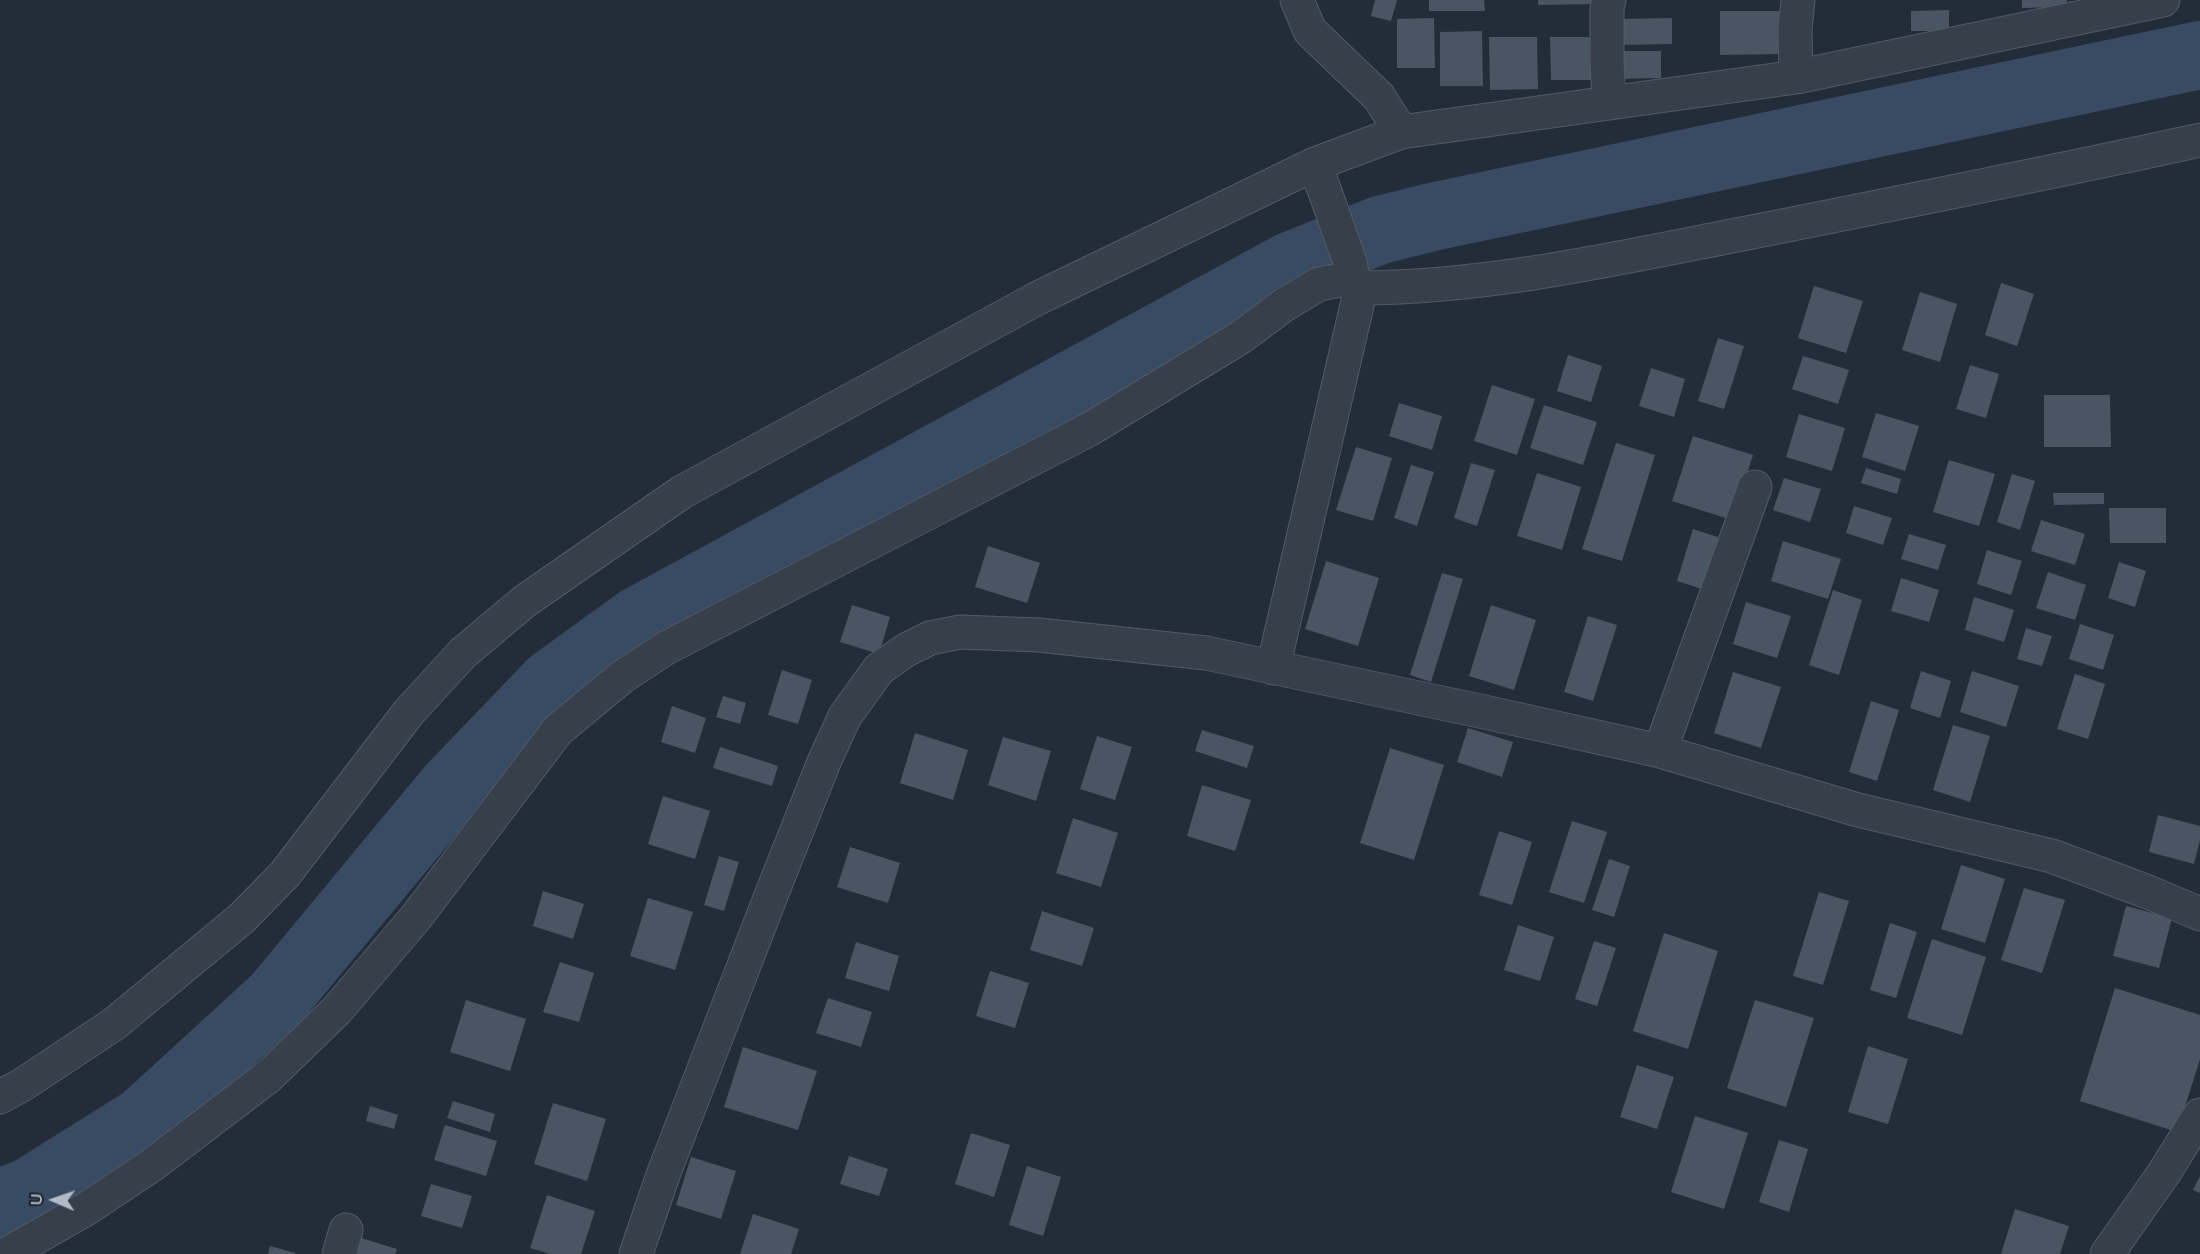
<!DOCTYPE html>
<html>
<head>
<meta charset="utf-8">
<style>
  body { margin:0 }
  #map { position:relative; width:2200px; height:1254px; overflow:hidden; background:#232d3a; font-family:Mulish,sans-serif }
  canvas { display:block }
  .north { position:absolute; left:24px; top:1170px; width:60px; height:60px; -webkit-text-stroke:4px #1c242f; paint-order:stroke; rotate:272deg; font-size:16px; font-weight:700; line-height:24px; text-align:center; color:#b2bac6 }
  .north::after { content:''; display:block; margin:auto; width:21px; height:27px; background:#b2bac6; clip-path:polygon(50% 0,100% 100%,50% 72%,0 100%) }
</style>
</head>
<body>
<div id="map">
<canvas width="2200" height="1254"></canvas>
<div class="north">U</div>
</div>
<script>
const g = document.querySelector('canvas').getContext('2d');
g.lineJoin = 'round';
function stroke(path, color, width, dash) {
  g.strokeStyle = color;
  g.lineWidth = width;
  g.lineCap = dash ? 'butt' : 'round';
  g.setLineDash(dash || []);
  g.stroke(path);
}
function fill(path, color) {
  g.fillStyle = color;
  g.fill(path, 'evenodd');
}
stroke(new Path2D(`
  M0,1203l29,-11 115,-72 133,-122 175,-211 100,-104 87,-63 651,-354 90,-36 52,-13 768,-162`), '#394b62', 68);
fill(new Path2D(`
  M1375,0h22l-6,21 -20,-5z
  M1429,0h55l1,11h-56z
  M1538,0h61v4l-61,1z
  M2022,0h45v7l-45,1z
  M1949,10v21h-38v-20z
  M1720,11h62v43l-62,1z
  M1434,18l1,50h-38v-49z
  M1672,18v26l-51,1v-26z
  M1482,31l1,55h-43v-54z
  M1489,37h48l1,52 -48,1z
  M1550,37h46l1,43h-46z
  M1611,51h50v27l-50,1z
  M2001,283l33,11 -17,52 -32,-11z
  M1814,286l49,15 -17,52 -48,-15z
  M1920,292l37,12 -17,58 -38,-12z
  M1718,338l26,8 -20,63 -26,-8z
  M1568,355l34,11 -11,36 -34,-11z
  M1803,356l46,14 -11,34 -46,-15z
  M1970,365l29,9 -13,44 -30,-9z
  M1651,368l34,11 -11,38 -35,-11z
  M1492,385l43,14 -18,56 -43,-14z
  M2044,395h66l1,52h-67z
  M1399,403l43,13 -10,34 -43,-14z
  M1544,405l53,17 -14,43 -53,-17z
  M1876,413l43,13 -14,45 -43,-14z
  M1799,414l46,14 -13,43 -46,-14z
  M1693,436l60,19 -21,65 -60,-19z
  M1616,443l39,12 -33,106 -40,-12z
  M1356,447l36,11 -19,63 -37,-11z
  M1949,460l46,14 -16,52 -46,-14z
  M1471,463l24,7 -18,56 -23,-8z
  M1411,465l23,7 -17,54 -23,-8z
  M1866,468l35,11 -4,15 -36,-11z
  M1537,473l44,14 -19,63 -45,-14z
  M2012,474l23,7 -15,49 -23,-8z
  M1784,478l37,11 -11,33 -37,-12z
  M2053,493h51v11l-50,1z
  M1854,506l38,12 -9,27 -37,-12z
  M2109,508h57v35h-56z
  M2041,520l44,14 -10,31 -44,-14z
  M1693,529l31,10 -16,52 -31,-10z
  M1909,534l37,11 -8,25 -37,-11z
  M1783,541l58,18 -13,40 -57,-18z
  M988,546l52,17 -13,40 -52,-16z
  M1987,550l35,11 -11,34 -34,-11z
  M1326,561l53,17 -21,68 -53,-17z
  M2119,562l27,9 -11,36 -27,-9z
  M2048,572l38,13 -11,35 -39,-12z
  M1442,573l21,6 -32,103 -21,-7z
  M1901,578l38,12 -10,32 -38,-11z
  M1833,590l29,10 -23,75 -30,-10z
  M1974,597l40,13 -10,32 -39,-12z
  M1746,602l45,14 -14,42 -44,-14z
  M852,605l38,12 -11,37 -39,-12z
  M1491,605l45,15 -22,70 -45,-14z
  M1588,616l29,9 -24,76 -29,-9z
  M2080,624l34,11 -11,35 -34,-11z
  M2026,628l26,8 -10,30 -25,-7z
  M782,670l30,10 -14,44 -30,-9z
  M1921,671l30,10 -11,37 -30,-10z
  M1972,671l47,15 -13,41 -46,-15z
  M1733,672l48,15 -20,61 -47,-15z
  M2075,674l30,10 -17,55 -31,-10z
  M723,696l23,7 -6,21 -24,-7z
  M1871,701l28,9 -22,71 -28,-9z
  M672,706l34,12 -11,35 -34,-11z
  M1953,725l37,11 -20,66 -37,-12z
  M1468,728l45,14 -11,35 -45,-15z
  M1202,730l52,16 -7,22 -52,-17z
  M915,733l53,17 -15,50 -53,-17z
  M1097,736l35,11 -17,53 -35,-11z
  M1003,737l48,14 -15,50 -48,-16z
  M720,747l58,19 -6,20 -59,-18z
  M1390,748l54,17 -30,95 -54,-17z
  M1202,785l49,15 -16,51 -48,-15z
  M663,796l47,15 -15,48 -47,-15z
  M2158,815l42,11v14l-6,24 -45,-12z
  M1073,818l45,15 -17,54 -45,-14z
  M1572,821l35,11 -23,71 -35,-11z
  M1499,831l33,11 -20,63 -33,-10z
  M850,847l50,16 -12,40 -51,-16z
  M719,856l20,6 -15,49 -20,-6z
  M1609,859l21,7 -16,51 -22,-7z
  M1961,865l44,14 -20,64 -44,-14z
  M2024,888l41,12 -23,73 -41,-13z
  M543,891l41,13 -11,35 -40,-13z
  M1819,892l30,9 -26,84 -30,-9z
  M648,898l45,14 -18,58 -45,-14z
  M2126,906l46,12 -13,50 -46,-12z
  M1042,911l52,17 -12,38 -52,-16z
  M1890,923l27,9 -21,66 -26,-8z
  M1518,925l36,12 -14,44 -36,-11z
  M1664,933l54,18 -30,98 -55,-18z
  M1932,939l54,18 -24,78 -55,-17z
  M1594,941l22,7 -19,58 -22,-7z
  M856,942l43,14 -10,35 -44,-13z
  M560,962l34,11 -15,49 -36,-10z
  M990,971l39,12 -14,45 -39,-12z
  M2115,988l85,27v44l-23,73 -97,-31z
  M828,998l44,14 -11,35 -45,-14z
  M466,1000l60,19 -16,52 -60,-19z
  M1755,1000l59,18 -28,89 -59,-19z
  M1868,1046l40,13 -20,65 -40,-12z
  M743,1047l74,24 -19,59 -74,-23z
  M1637,1065l37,12 -17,52 -37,-12z
  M453,1101l42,13 -5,18 -43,-14z
  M553,1103l53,16 -19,62 -53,-17z
  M370,1106l28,9 -4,14 -28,-8z
  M1695,1116l53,17 -24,76 -53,-17z
  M445,1125l52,16 -11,35 -52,-16z
  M971,1133l39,12 -16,52 -39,-13z
  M1779,1140l29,9 -19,63 -30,-10z
  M849,1156l39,13 -9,27 -39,-12z
  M691,1157l45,14 -15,48 -45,-14z
  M1027,1166l34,11 -18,59 -34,-11z
  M2200,1176v17l-7,-3z
  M431,1184l41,12 -10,32 -41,-12z
  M547,1195l48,16 -14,43h-31l-20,-6z
  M2015,1209l54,17 -9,28h-59z
  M753,1214l46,15 -8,25h-51z
  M358,1237l39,12 -2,5h-42z
  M270,1246l25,7v1h-27z`), '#4a5563');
const minor = new Path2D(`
  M1297,0l13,31 69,66 22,35
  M1796,77l-1,-47 3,-30
  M1609,103l-2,-41v-54l2,-8
  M1315,164l35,98 3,16 8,10c131,-1 258,-30 386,-55 151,-30 302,-60 453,-93
  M1273,668l88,-380
  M1660,751l95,-264
  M0,1097l22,-12 92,-61 128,-106 43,-44 124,-162 54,-59 62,-52 157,-109 356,-194 277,-134 86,-32 395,-55 367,-77
  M7,1254l79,-45 66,-44 117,-89 68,-66 80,-94 141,-186 64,-53 44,-29 424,-219 151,-92 43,-32 35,-21 34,-6
  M339,1254l7,-24
  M636,1254l27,-79 109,-282 52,-131 21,-46 34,-47 27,-19 24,-12 30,-6 79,3 167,18 283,60 171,38 198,59 194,46 96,36 52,22
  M2107,1254l57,-81 36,-58`);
stroke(minor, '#525a65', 35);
stroke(minor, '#373f4a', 33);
</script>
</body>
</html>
